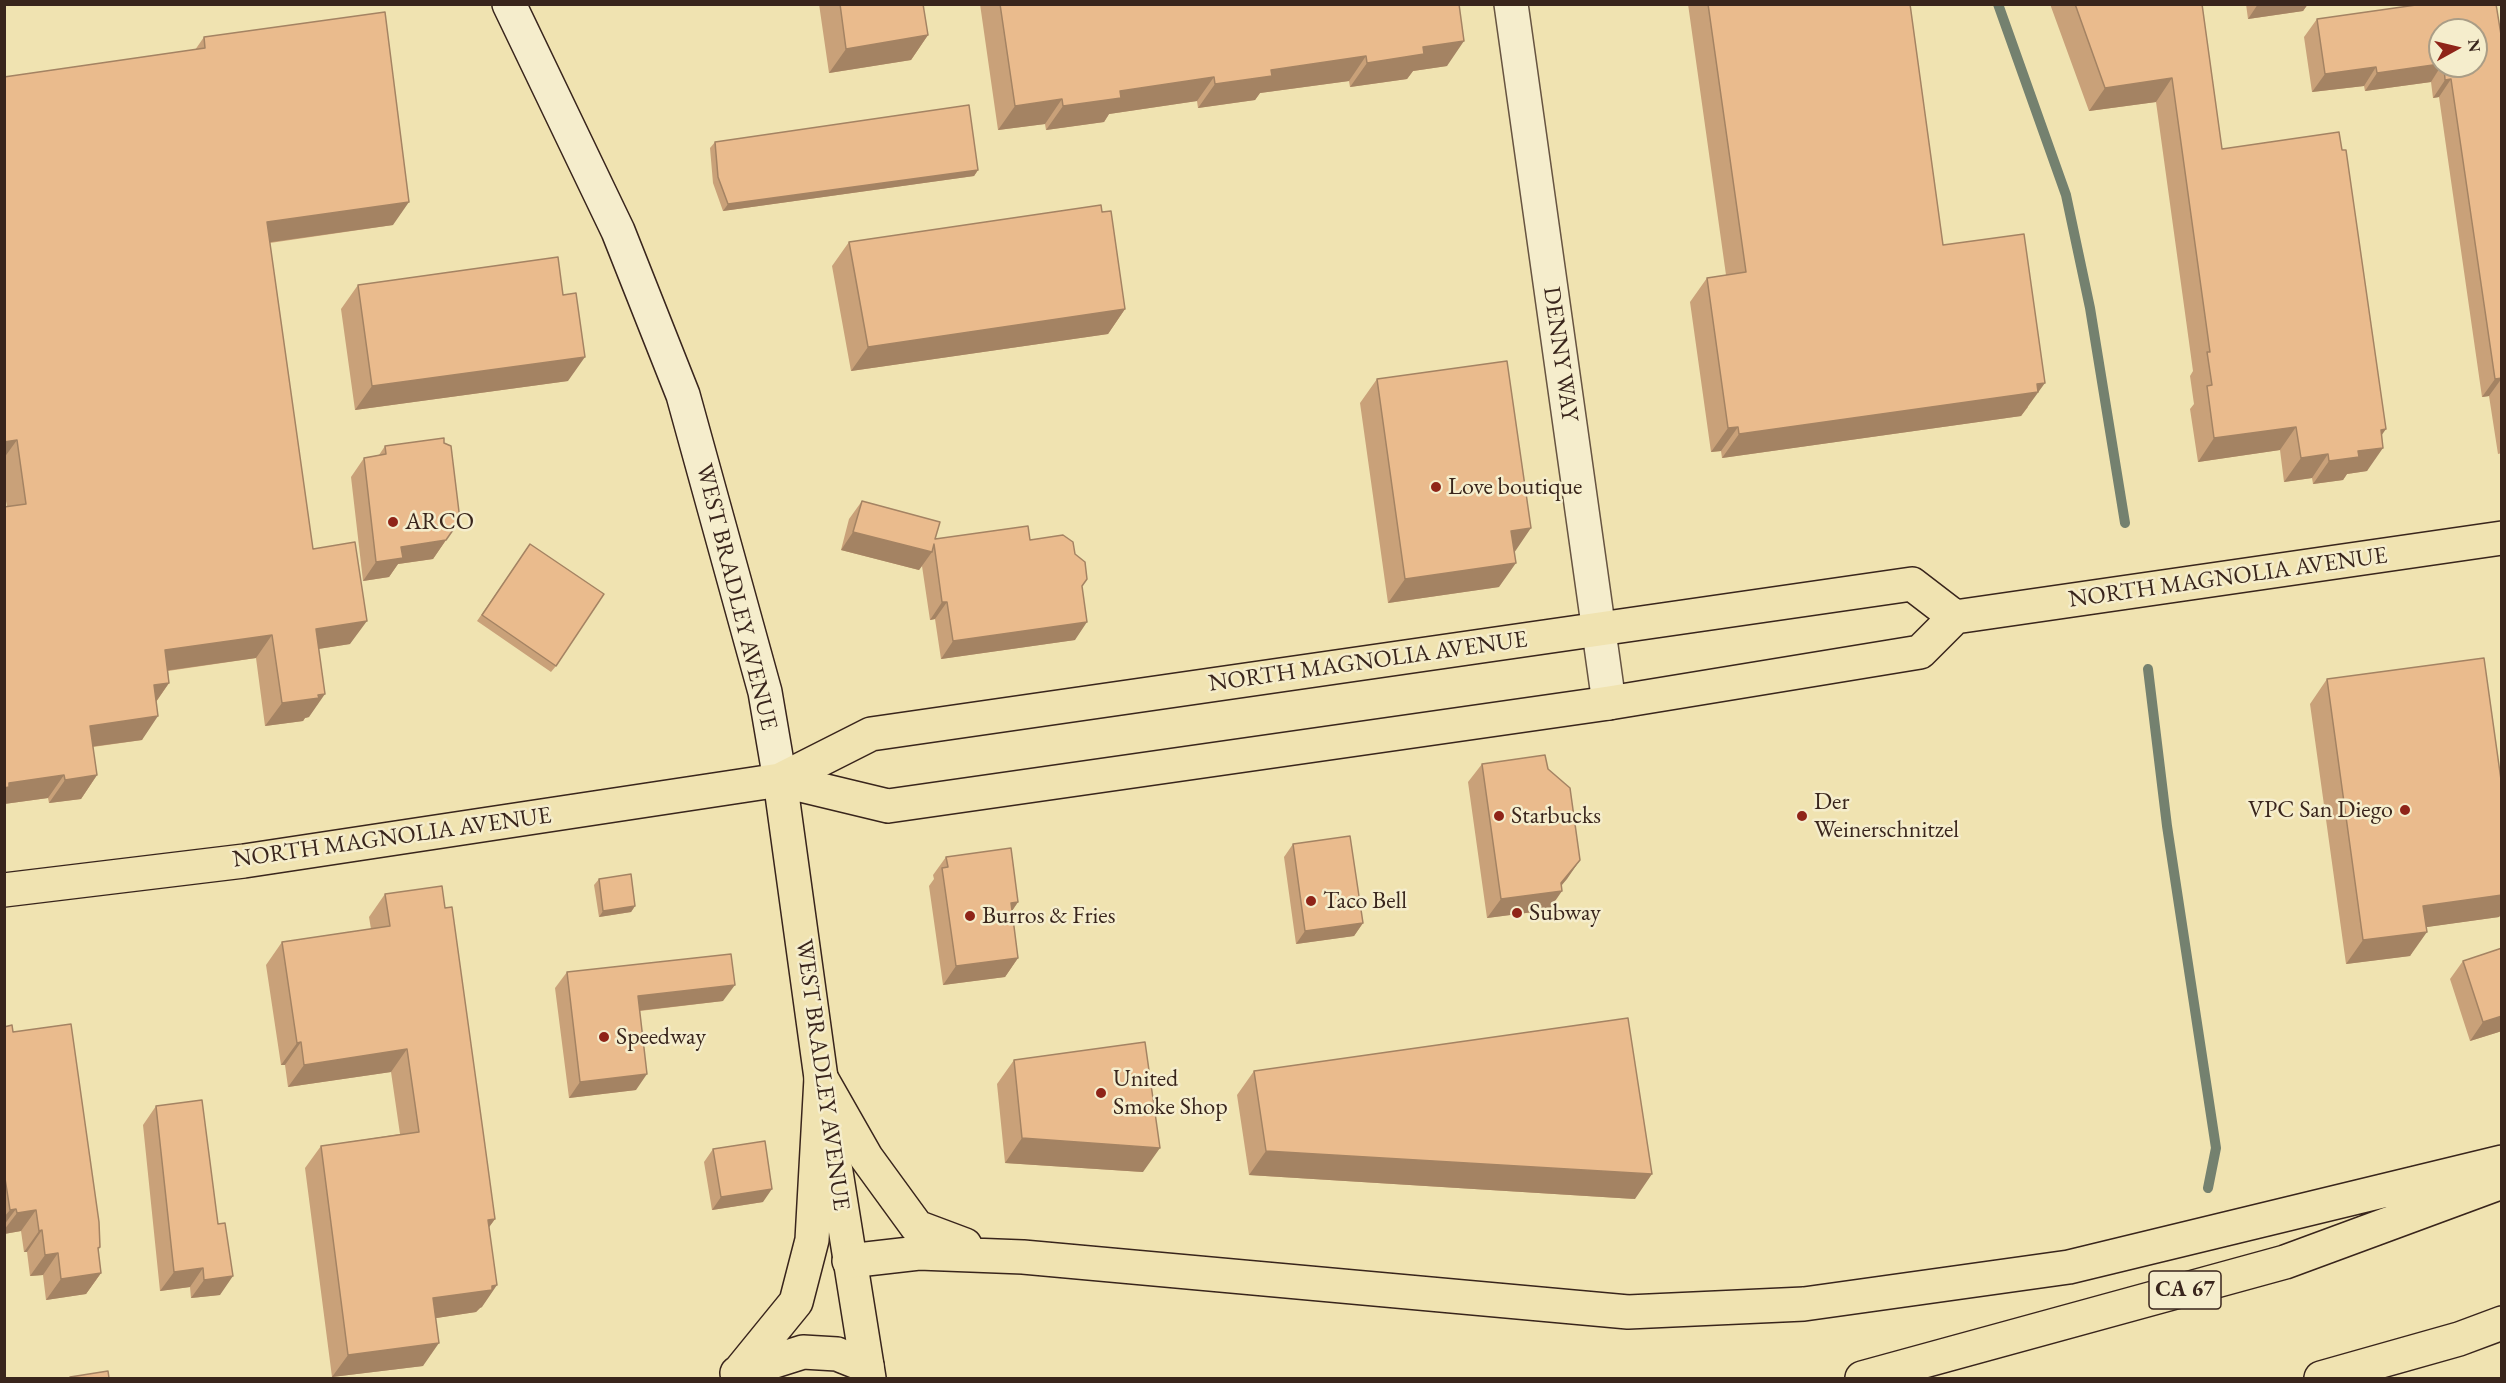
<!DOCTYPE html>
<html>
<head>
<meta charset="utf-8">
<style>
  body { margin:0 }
  #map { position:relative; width:2506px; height:1383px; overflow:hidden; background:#f0e3b1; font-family:"EB Garamond",serif }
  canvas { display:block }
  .frame { position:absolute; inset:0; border:6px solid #39251c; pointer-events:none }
  .north { position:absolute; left:2428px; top:18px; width:60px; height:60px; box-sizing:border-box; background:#f5edcc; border:2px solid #aa9d86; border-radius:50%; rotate:82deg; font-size:16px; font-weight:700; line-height:24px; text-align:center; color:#39251c }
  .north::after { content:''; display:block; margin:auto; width:21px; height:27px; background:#8f2418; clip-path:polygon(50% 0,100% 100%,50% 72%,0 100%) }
</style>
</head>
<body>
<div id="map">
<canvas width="2506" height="1383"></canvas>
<div class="frame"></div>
<div class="north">N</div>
</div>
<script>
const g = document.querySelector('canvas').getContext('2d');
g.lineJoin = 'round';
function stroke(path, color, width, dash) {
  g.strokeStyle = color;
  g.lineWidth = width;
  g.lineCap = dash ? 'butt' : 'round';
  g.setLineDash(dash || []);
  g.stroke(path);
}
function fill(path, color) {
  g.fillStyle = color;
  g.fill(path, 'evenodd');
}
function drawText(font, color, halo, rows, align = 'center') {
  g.font = font + ' "EB Garamond",serif';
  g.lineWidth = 5;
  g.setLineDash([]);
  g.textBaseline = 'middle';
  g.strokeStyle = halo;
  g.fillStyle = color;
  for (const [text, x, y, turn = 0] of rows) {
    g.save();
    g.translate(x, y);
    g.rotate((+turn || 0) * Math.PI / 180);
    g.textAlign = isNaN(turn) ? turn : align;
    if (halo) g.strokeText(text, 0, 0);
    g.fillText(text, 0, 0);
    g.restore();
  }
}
stroke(new Path2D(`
  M1998,4l68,191 24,113 35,215
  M2148,669l19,157 49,322 -8,40`), '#74816f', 10);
const tertiary = new Path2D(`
  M1511,4l98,699`);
const secondary = new Path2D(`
  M509,4l109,227 65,164 82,297 15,88`);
const primary = new Path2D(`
  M780,780l108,26 721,-103 311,-51 35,-35 547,-79
  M780,780l41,298 48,300
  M4,890l240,-29 536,-81 91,-46 1041,-150 43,33`);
const motorway = new Path2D(`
  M821,1078l45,79 51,70 48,18
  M849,1261l70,-8 104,4 605,55 176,-8 265,-37 433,-105
  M739,1372l57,-70 16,-62 9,-162
  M737,1373l66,-21 34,2 30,12
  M1862,1378l423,-116 217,-80
  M2321,1378l138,-39 43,-16`);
stroke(tertiary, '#675441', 36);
stroke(secondary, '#39251c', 36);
stroke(primary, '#39251c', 36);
stroke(motorway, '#39251c', 36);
stroke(tertiary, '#f5edcc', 33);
stroke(secondary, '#f5edcc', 33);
stroke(primary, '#f0e3b1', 33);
stroke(motorway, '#f0e3b1', 33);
fill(new Path2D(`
  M819,4h104l5,31 -17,25 -82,13z
  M980,4h479l-12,62 -34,5 -6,8 -57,8 -1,-6 -89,12 -5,7 -57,8 -1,-7 -88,13 -5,8 -58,8 -1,-6 -47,6z
  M1688,4h222l33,241 85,162 -7,9 -299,42 -1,-7 -10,1 -21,-150 17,-24 19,-3z
  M2050,4h152l20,145 159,286 -14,36 -20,3 -4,6 -30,4 -1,-6 -28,4 -4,-32 -82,12 -8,-53 4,-5 -4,-28 3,-5 -37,-269 -67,9z
  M2246,4h62l-5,7 -55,8z
  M2443,5l59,36v412l-4,1 -9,-58 -7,1 -43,-300 -6,1 -2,-16 -66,9 -1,-5 -52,6 -8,-55 13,-18zM2476,30v36h-36z
  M204,37l189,188 -123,18 43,306 37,95 -32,5 -9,68 -4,1 -2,3 -38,5 -9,-68 -88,13 1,12 -13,19 -14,38 -49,7 4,28 -16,24 -32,4 -1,-5 -44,6v-297h3l-3,-18v-412l191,-27z
  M715,142l263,28 -4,6 -251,35 -10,-28 -3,-35z
  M1102,212l23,97 -17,25 -257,37 -19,-105 17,-24z
  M358,285l210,96 -213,29 -14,-101z
  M1377,379l122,208 -111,16 -28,-200z
  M385,446l61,94 -13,19 -35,5 -9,13 -26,4 -12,-104 13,-19 15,-3z
  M862,501l73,38 95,1 45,14 7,32 -7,54 -134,19 -6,-40 -5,1 -8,-54 -3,4 -78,-20 8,-31z
  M530,544l26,122 -5,6 -74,-51z
  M2327,679l175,108v126l-3,4 -73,10 -16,29 -64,8 -36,-260z
  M1482,764l98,96 -19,26 -12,24 -62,8 -19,-136z
  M1293,844l70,79 -9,13 -58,8 -12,-87z
  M946,857l72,45 -6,9 6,47 -13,19 -62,8 -14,-99 5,-7 -1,-4z
  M599,879l36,27 -4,6 -32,5 -5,-32z
  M385,894l110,325 -6,8 -7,80 -2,1 -4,4 -40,6 -13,48 -91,11 -27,-209 16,-22 79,-12 -9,-62 -103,15 -3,-22h-4l-15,-100 16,-23 89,-13 -2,-12z
  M2463,961l39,70 -32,10 -20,-62z
  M567,972l156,29 -83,10 -4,79 -67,8 -14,-110z
  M4,1027l9,5 87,215 -2,4 3,22 -15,21 -40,6 -3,-25 -13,1 -3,-24h-3l-3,-21 -17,3z
  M1014,1060l129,112 -138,-9 -8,-79z
  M1254,1071l381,128 -386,-24 -12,-80z
  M156,1106l62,118 2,71 -29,3 -1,-11 -30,4 -17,-166z
  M713,1149l50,53 -51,8 -8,-48z`), '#c9a179');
fill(new Path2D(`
  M2258,4h50l-5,7 -55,8z
  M928,35l-17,25 -82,13 17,-24z
  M1464,41l-17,25 -34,5 -6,8 -57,8 17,-24 56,-16z
  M1366,56l-17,25 -89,12 -5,7 -57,8 17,-24 56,-14z
  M2440,64v2h1l-10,16 -66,9 12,-18z
  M2376,67l-12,19 -52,6 13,-18z
  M1214,77l-17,24 -88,13 -5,8 -58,8 17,-24 57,-15z
  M2172,78l-16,24 -67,9 16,-23z
  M2451,79l-12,18 -6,1 12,-18z
  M1062,99l-17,25 -47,6 17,-24z
  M978,170l-4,6 -251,35 5,-7z
  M409,202l-16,23 -143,20 17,-23z
  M1125,309l-17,25 -257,37 17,-24z
  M585,357l-17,24 -213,29 17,-24z
  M2502,378l-13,18 -7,1 13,-18z
  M2045,383l-24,33 -299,42 17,-24z
  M1738,427l-17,24 -10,1 17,-24z
  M2296,427l-16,23 -82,12 16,-24z
  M2386,429l-14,20 11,-1 -16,23 -20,3 -4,6 -30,4 16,-23 52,-31z
  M17,440l-13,18v-16z
  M2328,454l-16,24 -28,4 17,-24z
  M1531,528l-17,25 -3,-22z
  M853,532l79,20 -13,18 -78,-20z
  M446,540l-13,19 -35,5 -9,13 -26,4 13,-19 25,-15z
  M1516,563l-17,24 -111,16 17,-24z
  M942,602h5l-12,17 -5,1z
  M367,621l-17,23 -51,8 17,-23z
  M1087,622l-12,18 -134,19 12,-18z
  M272,635l-16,23 -107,15 16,-23z
  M169,683l-16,23 1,-21z
  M325,694l-16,23 -4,1 -2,3 -38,5 17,-23z
  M158,716l-16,24 -68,9 16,-23z
  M64,775l-16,23 -44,6v-16l5,-5z
  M97,775l-16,24 -32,4 16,-23z
  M1580,860l-13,19 -11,13 6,-1 -13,19 -62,8 14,-19 60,-16z
  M2502,895v18l-3,4 -93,13 17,-24z
  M1018,902l-13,19 6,-18z
  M635,906l-4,6 -32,5 4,-6z
  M1363,923l-9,13 -58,8 9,-13z
  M2427,932l-17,24 -64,8 17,-24z
  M1018,958l-13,19 -62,8 13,-19z
  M735,985l-12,16 -96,11 11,-16z
  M2502,1016v15l-32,10 13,-19z
  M301,1042l-16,23h-4l16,-22z
  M407,1049l-16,23 -103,15 16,-22z
  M647,1074l-11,16 -67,8 11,-16z
  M1022,1138l138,10 -17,24 -138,-9z
  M1266,1151l386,23 -17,25 -386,-24z
  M772,1189l-9,13 -51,8 9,-13z
  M16,1209l-12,16v-8l6,-7z
  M36,1210l-15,21 -17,3v-4l13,-17z
  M495,1219l-16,22 9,-21z
  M42,1230l-15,22h-3l15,-21z
  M58,1253l-15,22 -13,1 15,-21z
  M203,1268l-13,19 -30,4 14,-19z
  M101,1273l-15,21 -40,6 15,-21z
  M233,1276l-13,19 -29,3 13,-18z
  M497,1285l-15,22 -2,1 -4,4 -59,9 16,-23z
  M439,1343l-16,23 -91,11 16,-22z`), '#a48363');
const building = new Path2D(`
  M840,4h83l5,31 -82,14z
  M1000,4h459l5,37 -41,6 1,7 -57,9 -1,-7 -95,14 1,6 -57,8 -1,-7 -94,14 1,7 -58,8 -1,-7 -47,7z
  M1708,4h202l33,241 81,-11 21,149 -8,1 1,8 -299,42 -1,-7 -10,1 -21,-150 39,-6z
  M2075,4h127l20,145 117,-17 3,18h4l40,279 -5,1 2,18 -25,3 1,6 -30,4 -1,-7 -27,4 -5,-31 -82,11 -7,-52 5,-1 -5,-33h3l-38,-274 -67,10z
  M2423,4h19l1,1 53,-1 6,37v337l-7,1 -44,-300 -6,1 -1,-14h32v-36h-36v34l-63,9 -1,-6 -51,7 -8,-55z
  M385,12l24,190 -142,20 46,327 42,-7 12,79 -51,8 9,65 -7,1 1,3 -37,5 -10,-68 -107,15 4,33 -15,2 4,31 -68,10 7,49 -32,5 -1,-5 -55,8v4l-5,1v-281l22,-3 -9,-64 -13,2v-365l201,-29 -1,-11z
  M969,105l9,65 -250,34 -10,-27 -3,-35z
  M1101,205l1,7 9,-1 14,98 -257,38 -19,-105z
  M558,257l5,38 13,-2 9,64 -213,29 -14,-101z
  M1507,361l24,167 -20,3 5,32 -111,16 -28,-200z
  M444,438v5l7,3 9,74 -14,20 -45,7 2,11 -27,4 -12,-104 22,-4 -1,-8z
  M862,501l78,21 -5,17 93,-13 2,14 33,-5 10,7 2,12 10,8 2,17 -5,7 5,36 -134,19 -6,-39h-5l-8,-58 -2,8 -79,-20z
  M530,544l74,50 -48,72 -74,-51z
  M2484,658l18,129v108l-79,11 4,26 -64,8 -36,-261z
  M1545,755l3,14 22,19 10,72 -19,23 1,8 -61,8 -19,-135z
  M1350,836l13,87 -58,8 -12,-87z
  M1011,848l7,54 -7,1 7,55 -62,8 -14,-98 6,-1 -2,-10z
  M631,874l4,32 -32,5 -4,-32z
  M442,886l3,22 7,-1 31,224 12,88 -7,1 9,65 -5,1v4l-59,8 6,45 -91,12 -27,-209 98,-14 -12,-83 -103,16 -3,-23 -4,1 -15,-101 108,-16 -5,-32z
  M2502,948v68l-19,6 -20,-61z
  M731,954l4,31 -97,11 9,78 -67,8 -13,-110z
  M1628,1018l24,156 -386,-23 -12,-80z
  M71,1024l28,198 1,25 -2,1 3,25 -40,6 -3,-26 -13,2 -3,-25 -3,1 -3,-21 -19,3 -1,-4 -6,1 -6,-38v-145l8,-2 1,7z
  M1145,1042l15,106 -138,-10 -8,-78z
  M202,1100l16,124 7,-1 8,53 -29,4 -1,-12 -29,4 -18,-166z
  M765,1141l7,48 -51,8 -8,-48z
  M108,1371l1,7h-39v-1z`);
fill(building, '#eabb8d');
stroke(building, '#a48363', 1.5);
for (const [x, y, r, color] of [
  [1436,487,6,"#8f2418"],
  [393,522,6,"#8f2418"],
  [2405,810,6,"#8f2418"],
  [1499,816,6,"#8f2418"],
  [1802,816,6,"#8f2418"],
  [1311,901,6,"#8f2418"],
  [1517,913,6,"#8f2418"],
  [970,916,6,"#8f2418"],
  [604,1037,6,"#8f2418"],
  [1101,1093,6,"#8f2418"]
]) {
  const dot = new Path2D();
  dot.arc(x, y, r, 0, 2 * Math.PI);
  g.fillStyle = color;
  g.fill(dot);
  stroke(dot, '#f5edcc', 2);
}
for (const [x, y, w] of [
  [2185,1290,72]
]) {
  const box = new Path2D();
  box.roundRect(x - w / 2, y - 19, w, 38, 4.5);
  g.fillStyle = '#f5edcc';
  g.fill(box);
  stroke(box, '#39251c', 1.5);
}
drawText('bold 22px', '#39251c', null, [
  ["CA 67",2185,1290]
]);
drawText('24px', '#39251c', '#f5edcc', [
  ["DENNY WAY",1560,354,82],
  ["NORTH MAGNOLIA AVENUE",2228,578,-8],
  ["WEST BRADLEY AVENUE",736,597,76],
  ["NORTH MAGNOLIA AVENUE",1368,662,-8],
  ["NORTH MAGNOLIA AVENUE",392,838,-8],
  ["WEST BRADLEY AVENUE",822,1075,82]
]);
drawText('24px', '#39251c', '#f5edcc', [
  ["Love boutique",1448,487],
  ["ARCO",405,522],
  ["Der",1814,802],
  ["Weinerschnitzel",1814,830],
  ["VPC San Diego",2393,810,"right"],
  ["Starbucks",1511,816],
  ["Taco Bell",1323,901],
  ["Subway",1529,913],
  ["Burros & Fries",982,916],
  ["Speedway",616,1037],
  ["United",1113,1079],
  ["Smoke Shop",1113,1107]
], 'left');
</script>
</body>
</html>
